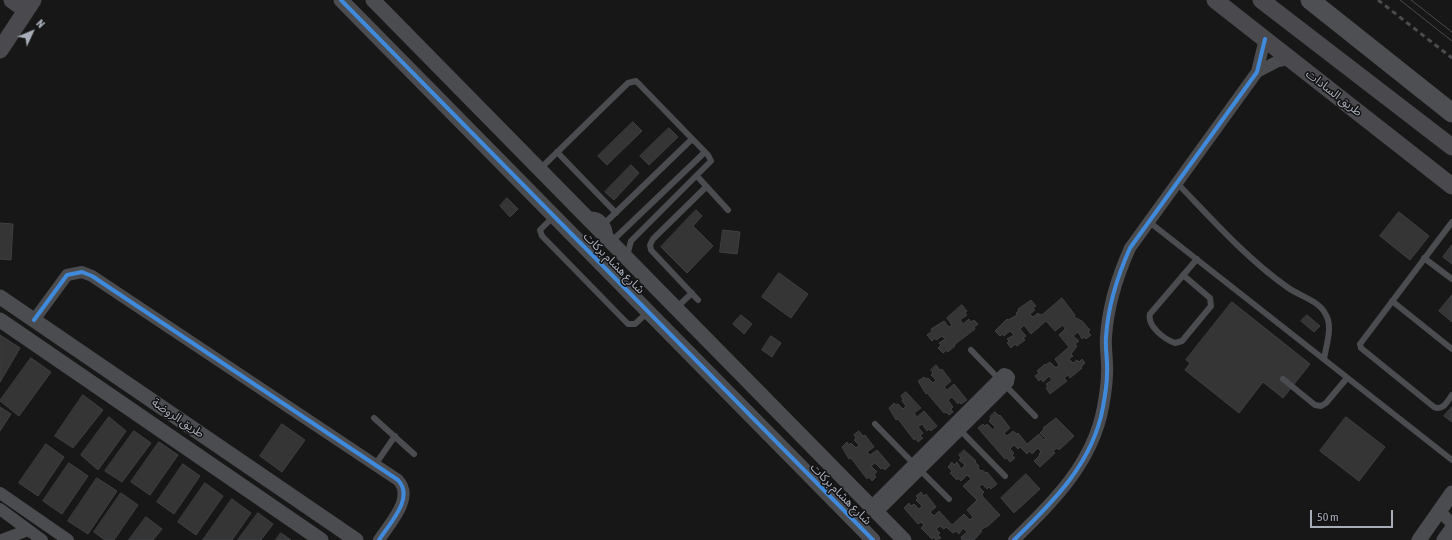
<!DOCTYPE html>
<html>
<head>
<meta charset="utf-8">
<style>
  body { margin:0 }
  #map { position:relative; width:1452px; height:540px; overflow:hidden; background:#171717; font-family:"Asap Condensed",sans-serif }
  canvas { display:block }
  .north { position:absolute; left:12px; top:12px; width:40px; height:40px; -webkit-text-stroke:3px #111113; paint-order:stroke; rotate:46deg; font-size:11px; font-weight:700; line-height:16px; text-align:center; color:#a8adb8 }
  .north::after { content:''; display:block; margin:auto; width:14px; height:18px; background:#a8adb8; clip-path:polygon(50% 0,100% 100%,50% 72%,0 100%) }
  .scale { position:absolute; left:1310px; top:510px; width:83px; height:18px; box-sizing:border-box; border:2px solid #a8adb8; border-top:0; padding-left:5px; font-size:12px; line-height:14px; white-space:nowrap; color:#a8adb8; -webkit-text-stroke:3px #111113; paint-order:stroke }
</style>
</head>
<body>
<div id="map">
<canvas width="1452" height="540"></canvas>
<div class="north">N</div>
<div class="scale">50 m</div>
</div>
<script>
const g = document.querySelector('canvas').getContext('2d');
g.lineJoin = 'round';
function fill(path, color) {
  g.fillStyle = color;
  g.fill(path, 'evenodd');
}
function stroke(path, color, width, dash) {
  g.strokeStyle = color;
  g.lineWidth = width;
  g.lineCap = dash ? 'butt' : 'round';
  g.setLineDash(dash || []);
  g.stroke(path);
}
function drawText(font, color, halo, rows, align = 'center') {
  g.font = font + ' "Asap Condensed","Noto Sans Arabic",sans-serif';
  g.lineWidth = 3;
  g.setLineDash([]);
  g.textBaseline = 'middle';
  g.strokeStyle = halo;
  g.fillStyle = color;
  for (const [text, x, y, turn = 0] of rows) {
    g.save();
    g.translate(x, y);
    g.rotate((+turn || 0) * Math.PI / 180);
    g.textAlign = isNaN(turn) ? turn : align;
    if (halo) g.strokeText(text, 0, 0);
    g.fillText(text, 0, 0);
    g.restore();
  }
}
const building = new Path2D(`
  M633,122l9,9 -35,34 -9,-9z
  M669,128l9,9 -29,28 -9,-9z
  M631,165l8,8 -25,27 -9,-8z
  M507,198l11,11 -8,8 -10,-11z
  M696,210l6,6 -9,10 20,20 -26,27 -26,-26z
  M1399,212l30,24 -19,24 -30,-24z
  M0,223l13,1 -2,36 -11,-1z
  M723,230l17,2 -3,22 -17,-2z
  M1452,245v19l-9,-7z
  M779,273l29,21 -17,24 -29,-21z
  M1452,295v27l-13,-11z
  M1062,298l13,17 -1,2 8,4 8,9 -2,2 3,3 -5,4 -2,-2 -2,2 -4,-7 -5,4 6,5 -4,3 2,2 -6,8 2,2 -4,3 4,4 4,-3 2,2 3,-3 3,4 -4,4 1,1 -12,10 -2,-3 -4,3 3,3 -17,13 -4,-6 2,-1 -2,-3 6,-4 -3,-4 -6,6 -2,-3 -2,2 -4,-5 4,-3 -2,-2 8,-7 1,1 4,-3 6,6 3,-3 -4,-6 14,-12 -10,-12 6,-6 -2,-4 -8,6 -9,-10 -15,13 -7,-9 -4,4 6,7 -3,2 2,2 -8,6 -2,-2 -4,4 -4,-5 2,-2 -2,-2 7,-4 -4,-4 -6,5 -1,-2 -3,2 -5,-5 12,-12 1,1 9,-5 -1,-2 3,-3 -1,-1 13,-9 5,6 -3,2 2,2 -5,4 3,3 5,-4 2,2 3,-1z
  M1232,302l78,62 -27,34 -20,-16 -24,31 -54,-43 5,-7 -4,-3z
  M962,305l5,6 -2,2 2,2 -7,5 3,4 6,-5 2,3 3,-2 4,4 -4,3 1,2 -21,16 1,1 -7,6 -1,-2 -4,3 -5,-5 3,-3 -2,-2 6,-4 -3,-3 -6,4 -1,-2 -3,3 -5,-6 5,-4 -1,-2 13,-8 5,6 3,-2 -5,-7z
  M741,315l11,9 -8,10 -11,-10z
  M1307,315l13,11 -6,6 -13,-11z
  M0,335l20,13 -20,34z
  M771,336l10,7 -9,14 -10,-7z
  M31,358l20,14 -32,44 -19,-15z
  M936,365l4,5 2,-1 9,12 -7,6 3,3 7,-6 13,16 -6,4 -2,-2 -1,2 -6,-7 -4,3 5,7 -2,2 2,3 -4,3 -3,-3 -2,1 -17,-20 -1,1 -8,-13 6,-4 2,2 2,-1 5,5 3,-3 -5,-5 2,-2 -2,-3z
  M906,392l15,16 -7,5 3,4 7,-6 13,15 -6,5 -2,-2 -2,2 -5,-7 -4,3 5,6 -3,3 3,2 -5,4 -3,-4 -1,2 -16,-21 -2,1 -7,-12 5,-5 2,2 2,-1 5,5 3,-3 -4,-5 1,-2 -2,-3z
  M83,395l20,15 -30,38 -18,-12z
  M0,407l11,7 -11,17z
  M1452,407v15l-8,-6z
  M995,412l4,4 1,-1 10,13 -6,5 3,3 6,-5 4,3 1,-1 9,11 12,-10 5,6 2,-1 -6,-6 4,-4 -1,-1 13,-10 18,18 -15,14 -2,-2 -4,3 2,2 -15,14 -6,-6 6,-6 -1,-1 2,-2 -3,-4 -6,6 -2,-3 -3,3 -7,-7 -2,2 -4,-4 -4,4 4,4 -2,2 3,3 -5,4 -3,-4 -2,1 -27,-31 5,-4 2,2 2,-2 6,6 2,-3 -6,-6 2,-2 -1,-2z
  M109,417l17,14 -28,39 -17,-15z
  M1346,417l39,30 -26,34 -39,-30z
  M282,424l23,16 -23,32 -22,-16z
  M134,431l17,12 -29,39 -17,-11z
  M859,431l4,5 2,-1 9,12 -7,5 3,3 7,-5 13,15 -5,5 -2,-2 -2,1 -6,-6 -4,3 6,6 -3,2 2,3 -4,4 -3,-4 -2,2 -16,-21 -2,1 -7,-12 5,-5 2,3 2,-2 5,5 3,-3 -5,-5 2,-2 -2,-3z
  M159,442l19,13 -28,40 -19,-13z
  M46,444l18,13 -26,39 -19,-13z
  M964,450l12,11 -1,1 4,4 -1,2 3,3 1,-1 4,3 1,-1 10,12 -6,5 -2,-2 -2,2 -5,-5 -3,3 5,5 -2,2 1,3 17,18 -12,11 -8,4 2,1 -8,9h-12l-1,-3 6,-5 -4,-4 -4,6 -3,-3 -3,2 -7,-6 -2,2 -4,-3 -4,3 4,4 -2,2 3,3 -5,2 -3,-3 -1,2 -11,-11 3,-3 -3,-3 -3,2 -14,-16 5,-5 2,3 3,-2 5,5 3,-3 -6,-6 2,-2 -2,-2 5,-4 3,4 2,-2 10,13 -6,5 4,4 5,-5 13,14 12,-11 6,6 3,-3 -6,-7 10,-10 -14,-14 8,-7 -4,-4 -6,6 -3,-3 -1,2 -7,-7 2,-2 -4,-4 4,-5 2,3 3,-3 4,7 4,-4 -6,-5 2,-2 -2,-3z
  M69,463l19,13 -26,38 -19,-13z
  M183,464l17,12 -26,38 -17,-12z
  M1026,474l14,15 -26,24 -13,-15z
  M97,478l20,13 -29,43 -20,-13z
  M205,483l18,13 -27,39 -18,-13z
  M121,493l17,12 -24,35h-9l-11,-8z
  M232,499l19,14 -19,27h-29z
  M258,513l15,11 -12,16h-23z
  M146,517l16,12 -9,11h-24z
  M281,533l10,7h-15z`);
fill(building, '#353536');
stroke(building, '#3f4043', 1);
stroke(new Path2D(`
  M557,152l59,61
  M540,169l88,-86 8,-2 3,3 69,71 3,6 -80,80 -4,15
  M697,176l31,34
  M1176,182c35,36 70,76 111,105 12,9 32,13 39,28 7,12 0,31 -2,44
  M587,215c14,-3 23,9 23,22
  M554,216l-14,14 2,6 86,88h7l13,-12
  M1148,221l304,239
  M606,222l86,-83
  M1452,222l-92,122 1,4 73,59c9,4 13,-5 18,-12
  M611,242l94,-90
  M1424,258l28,21
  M1183,275l27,23 1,8 -29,35 -7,2c-11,-4 -28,-17 -25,-29l47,-55
  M698,300l-47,-50 -1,-5 3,-6 53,-52
  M1392,301l60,48
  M676,308l16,-15
  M971,350l28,29
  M1283,379l32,26 6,1 5,-3 21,-25
  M1005,385l30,31
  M374,418l40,36
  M875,424l39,40
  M960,430l45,46
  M375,465l20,-29
  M920,470l29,29`), '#4b4c50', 6);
stroke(new Path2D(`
  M1257,72l21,-11 11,-2
  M34,320l33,-45 15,-3 10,4 306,204c17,18 -9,44 -19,60
  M0,493l68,47
  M871,507l133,-133 3,1 2,2 -1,5 -131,130
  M0,509l42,31
  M1440,511l12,13
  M2,540l26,-10
  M1014,540c39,-38 79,-77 89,-133 2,-11 4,-23 4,-33 1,-12 -2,-25 -1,-37 2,-32 11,-60 24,-89l127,-176 8,-33`), '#4b4c50', 12);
stroke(new Path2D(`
  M341,0l532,540
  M373,0l531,540
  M0,297l356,243
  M0,320l321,220
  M1419,540l33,-47
  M1444,540l8,-11`), '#4b4c50', 15);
stroke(new Path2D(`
  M12,0l14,10
  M1215,0l237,186
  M1261,0l191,147
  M0,50l33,-50`), '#4a4a4e', 17);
stroke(new Path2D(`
  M1310,0l142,113`), '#4d4f52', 19);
stroke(new Path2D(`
  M1400,0l52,41
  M1411,0l41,32`), '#4b4c4f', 1);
stroke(new Path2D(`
  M1378,0l74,58`), '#4b4c4f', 3, [5, 4]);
stroke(new Path2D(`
  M341,0l532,540
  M34,320l33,-45 15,-3 10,4 306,204c17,18 -9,44 -19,60
  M1014,540c39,-38 79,-77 89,-133 2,-11 4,-23 4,-33 1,-12 -2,-25 -1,-37 2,-32 11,-60 24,-89l127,-176 8,-33`), '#408adc', 4);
drawText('12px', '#a8adb8', '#111113', [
  ["طريق السادات",1334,93,38],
  ["شارع هشام بركات",614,263,45],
  ["طريق الروضة",178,418,34],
  ["شارع هشام بركات",841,494,45]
]);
</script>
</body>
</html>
